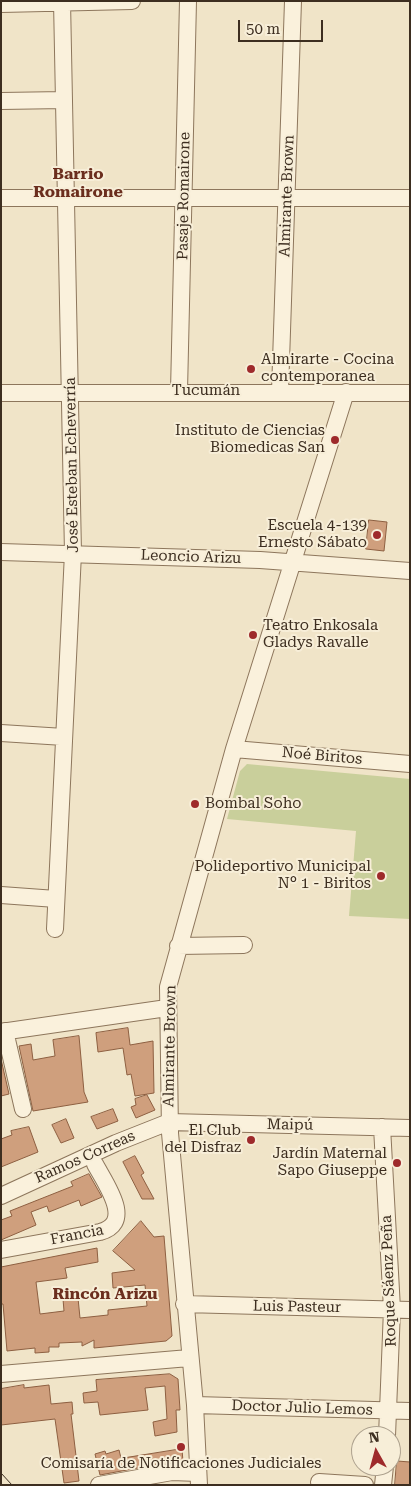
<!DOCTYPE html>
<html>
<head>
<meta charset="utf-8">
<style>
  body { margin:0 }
  #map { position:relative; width:411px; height:1486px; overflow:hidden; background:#f0e4c8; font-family:"Roboto Serif",serif }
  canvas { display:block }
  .frame { position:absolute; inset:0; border:2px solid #3d2e20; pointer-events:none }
  .north { position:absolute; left:351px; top:1426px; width:50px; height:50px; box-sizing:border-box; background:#f7eed8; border:1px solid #ada18e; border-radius:50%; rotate:353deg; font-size:14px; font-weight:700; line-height:20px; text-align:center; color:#3d2e20 }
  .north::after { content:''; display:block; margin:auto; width:18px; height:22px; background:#9e2a2b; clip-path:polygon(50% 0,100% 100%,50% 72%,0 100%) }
  .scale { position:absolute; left:238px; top:20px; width:85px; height:22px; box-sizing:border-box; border:2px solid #3d2e20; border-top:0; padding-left:6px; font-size:15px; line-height:18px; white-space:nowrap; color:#3d2e20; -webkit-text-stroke:4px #f7eed8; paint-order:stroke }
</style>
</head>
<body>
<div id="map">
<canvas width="411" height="1486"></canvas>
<div class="frame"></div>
<div class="north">N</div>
<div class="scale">50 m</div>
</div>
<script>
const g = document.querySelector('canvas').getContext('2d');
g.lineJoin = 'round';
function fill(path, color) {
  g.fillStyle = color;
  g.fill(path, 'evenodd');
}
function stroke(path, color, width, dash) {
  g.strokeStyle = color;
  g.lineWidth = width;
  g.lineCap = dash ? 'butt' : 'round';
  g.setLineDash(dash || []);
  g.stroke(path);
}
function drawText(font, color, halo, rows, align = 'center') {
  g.font = font + ' "Roboto Serif",serif';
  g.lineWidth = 4;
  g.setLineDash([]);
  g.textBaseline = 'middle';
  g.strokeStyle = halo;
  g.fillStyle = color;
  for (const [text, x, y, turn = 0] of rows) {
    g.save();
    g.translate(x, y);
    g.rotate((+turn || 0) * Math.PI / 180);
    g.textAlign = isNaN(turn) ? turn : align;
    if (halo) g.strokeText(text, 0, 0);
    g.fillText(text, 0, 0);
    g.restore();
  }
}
fill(new Path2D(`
  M247,764l163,15v140l-61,-3 7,-85 -129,-12 13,-48z`), '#c9cf9b');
const building = new Path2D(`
  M369,520l18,2 -3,29 -18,-2z
  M128,1028l2,17 23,-4 1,52 -19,3 -4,-22 -4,1 -4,-27 -25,4 -2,-19z
  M79,1036l5,56 4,10 -55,9 -14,-65 12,-2 2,16 22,-4 -2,-16z
  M1,1059l8,35 -8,2z
  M147,1095l8,15 -19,8 -5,-11 5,-2 -1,-6z
  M113,1109l5,12 -21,8 -6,-12z
  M66,1119l8,19 -13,5 -9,-18z
  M29,1127l9,25 -37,15v-28l11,-4 -1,-4z
  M135,1156l9,17 -3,2 13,24h-12l-19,-37z
  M89,1174l13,23 -21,9 -2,-6 -30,12 -2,-6 -16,6 5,13 -35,15v-20l11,-4 -2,-5 63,-25 -2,-4z
  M141,1221l13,16 10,-1 8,100 -6,5 -72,7v-8l-12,6v-4l-23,1v4h-10v5l-14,1v-5l-28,3 -4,-47h-2v-37l96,-19 1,14 -33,6 2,10 -31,4 4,32 24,-3 -1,-12 15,-1 2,20 28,-3v-5l39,-4 -2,-21 -32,3 -1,-15 23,-3 -22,-19z
  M170,1374l8,5 2,31h-4l1,22 -22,4 -2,-14 14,-3 -2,-33 -20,2 3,22 -48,5 -2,-13 -14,1 -1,-10 14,-2 -1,-11z
  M24,1385v3l25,-3 2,19 21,-2 1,12h-2l8,67 -15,2 -9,-64 -54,6v-36z
  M182,1449l1,13h-13l-70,13 -5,-21 10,-3 1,3 13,-4 2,8z
  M397,1461l13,1v23h-15z`);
fill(building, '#cf9f7d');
stroke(building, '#8d5f41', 1);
const minor = new Path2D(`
  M1,4l131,-3
  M1,101l63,-1
  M1,198h409
  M179,391l9,-390
  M280,391l13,-390
  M1,393h409
  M1,552l259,8 150,11
  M1,733l63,4
  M234,749l176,15
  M1,895l55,4
  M55,929l18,-376 -11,-552
  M178,946l66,-1
  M5,1031l18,78
  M1,1032l166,-24
  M382,1127l10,182 -5,127
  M1,1196l115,-53 53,-21 241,6
  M1,1250l99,-18c35,-9 5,-49 -5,-68
  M184,1304l226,6
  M1,1374l188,-16
  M195,1405l215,6
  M319,1482l46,3
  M99,1485l73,-13 26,1
  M199,1485l-4,-80 -25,-272 -2,-146 66,-238 112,-357
  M383,1485l2,-19`);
stroke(minor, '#8d765c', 18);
stroke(minor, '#faf1dc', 16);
stroke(new Path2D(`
  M1,1473l11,12`), '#3d2e20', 1);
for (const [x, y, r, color] of [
  [251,369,5,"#9e2a2b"],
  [335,440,5,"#9e2a2b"],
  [377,535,5,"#9e2a2b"],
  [253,635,5,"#9e2a2b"],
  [195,804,5,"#9e2a2b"],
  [381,876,5,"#9e2a2b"],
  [251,1140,5,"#9e2a2b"],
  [397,1163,5,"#9e2a2b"],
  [181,1447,5,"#9e2a2b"]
]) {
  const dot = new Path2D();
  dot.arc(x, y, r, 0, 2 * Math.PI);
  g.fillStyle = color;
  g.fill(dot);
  stroke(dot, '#f7eed8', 2);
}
drawText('15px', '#3d2e20', '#f7eed8', [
  ["Pasaje Romairone",184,196,-89],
  ["Almirante Brown",287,196,-88],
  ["Tucumán",206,391],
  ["José Esteban Echeverría",72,465,-91],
  ["Leoncio Arizu",191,557,2],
  ["Noé Biritos",322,756,5],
  ["Almirante Brown",170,1046,-89],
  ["Maipú",290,1125,1],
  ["Ramos Correas",85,1157,-24],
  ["Francia",77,1235,-11],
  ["Roque Sáenz Peña",389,1281,-92],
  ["Luis Pasteur",297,1307,1],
  ["Doctor Julio Lemos",302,1408,2]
]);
drawText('15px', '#3d2e20', '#f7eed8', [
  ["Almirarte - Cocina",261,360,"left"],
  ["contemporanea",261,377,"left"],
  ["Instituto de Ciencias",325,431],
  ["Biomedicas San",325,448],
  ["Escuela 4-139",367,526],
  ["Ernesto Sábato",367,543],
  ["Teatro Enkosala",263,626,"left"],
  ["Gladys Ravalle",263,643,"left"],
  ["Bombal Soho",205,804,"left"],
  ["Polideportivo Municipal",371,867],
  ["N° 1 - Biritos",371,884],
  ["El Club",241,1131],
  ["del Disfraz",241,1148],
  ["Jardín Maternal",387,1154],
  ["Sapo Giuseppe",387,1171],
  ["Comisaría de Notificaciones Judiciales",181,1464,"center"]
], 'right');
drawText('bold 16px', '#6b2e1e', '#f7eed8', [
  ["Barrio",78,174],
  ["Romairone",78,192],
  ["Rincón Arizu",105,1294]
]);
</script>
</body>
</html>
